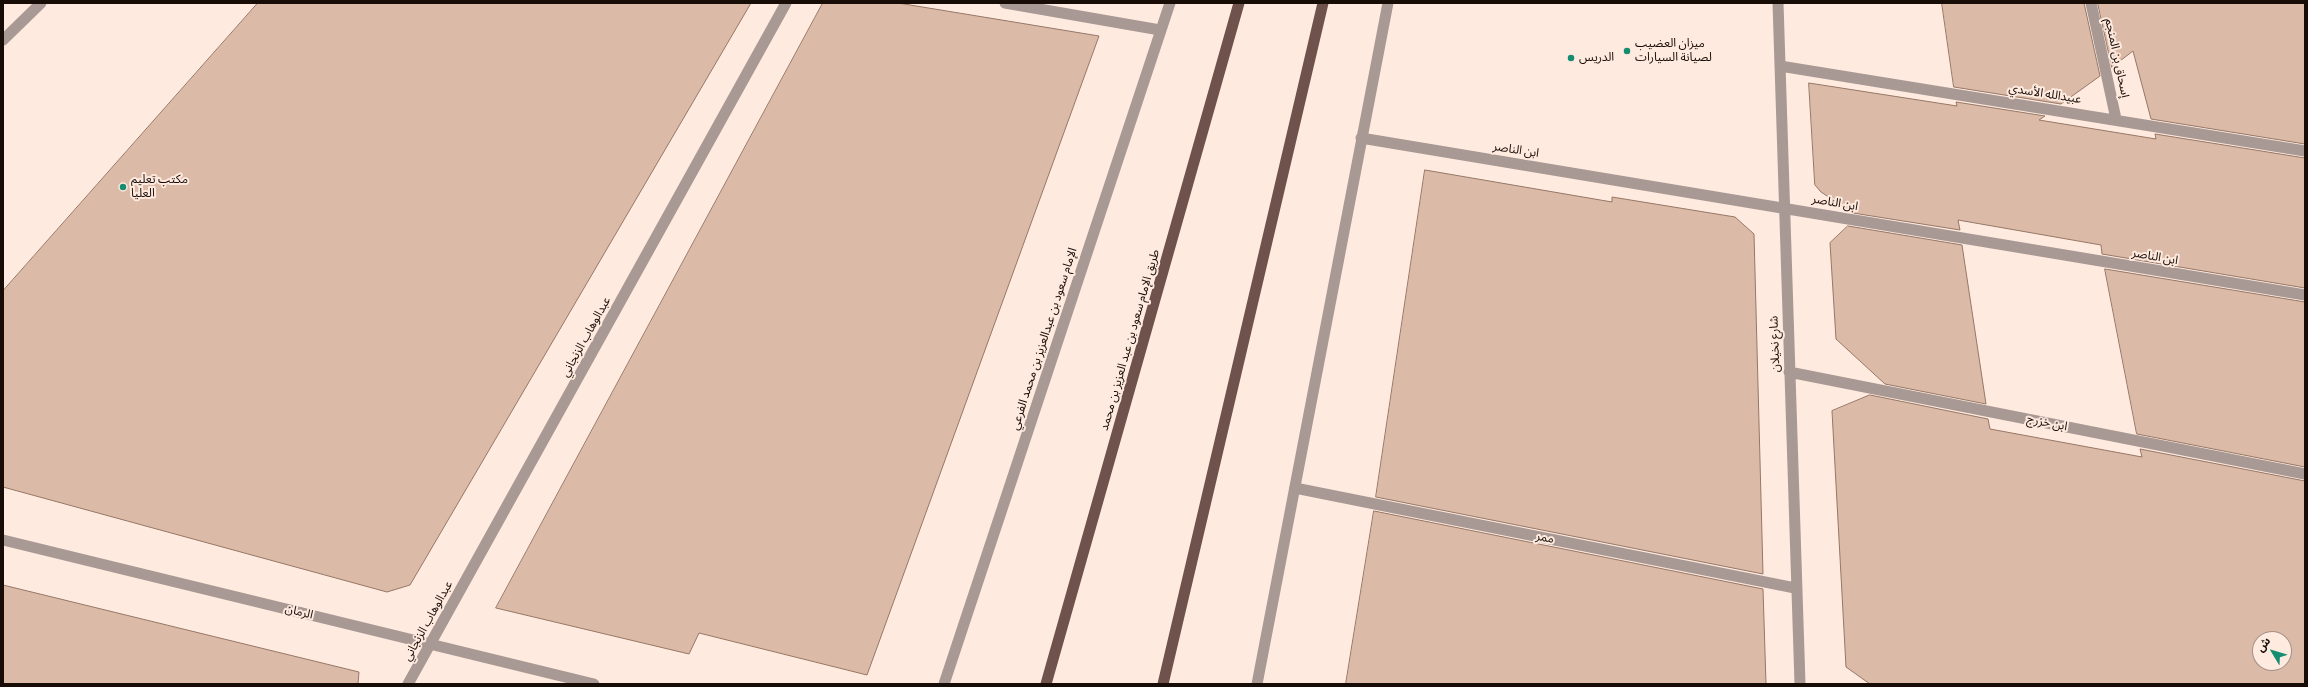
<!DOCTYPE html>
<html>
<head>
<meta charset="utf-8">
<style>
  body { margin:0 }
  #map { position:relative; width:2308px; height:687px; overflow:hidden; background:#ffeadf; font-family:Manrope,"Noto Sans Arabic",sans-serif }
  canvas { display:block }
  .frame { position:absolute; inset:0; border:4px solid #170c06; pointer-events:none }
  .north { position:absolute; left:2252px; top:631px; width:40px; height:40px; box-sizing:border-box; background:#ffeadf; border:1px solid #a29188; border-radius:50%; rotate:308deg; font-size:11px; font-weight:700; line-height:16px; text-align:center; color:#170c06 }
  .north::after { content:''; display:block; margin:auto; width:14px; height:18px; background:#158d70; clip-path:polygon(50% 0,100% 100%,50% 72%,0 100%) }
</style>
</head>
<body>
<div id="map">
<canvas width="2308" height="687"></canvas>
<div class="frame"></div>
<div class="north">ش</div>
</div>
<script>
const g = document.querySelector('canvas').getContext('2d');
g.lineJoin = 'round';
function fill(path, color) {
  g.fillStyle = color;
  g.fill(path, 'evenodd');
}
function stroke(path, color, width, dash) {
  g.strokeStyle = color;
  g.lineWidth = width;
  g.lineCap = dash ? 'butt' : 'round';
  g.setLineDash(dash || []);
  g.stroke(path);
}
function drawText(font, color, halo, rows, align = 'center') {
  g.font = font + ' Manrope,"Noto Sans Arabic",sans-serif';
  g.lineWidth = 4;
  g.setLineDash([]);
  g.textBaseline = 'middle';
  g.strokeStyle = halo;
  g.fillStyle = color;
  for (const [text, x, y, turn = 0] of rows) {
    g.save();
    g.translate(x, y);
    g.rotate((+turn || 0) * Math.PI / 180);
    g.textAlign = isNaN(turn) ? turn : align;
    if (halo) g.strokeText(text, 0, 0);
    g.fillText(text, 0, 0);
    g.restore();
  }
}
const building = new Path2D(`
  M258,3h493l-341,582 -23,7 -384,-105v-196z
  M823,3h75l201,33 -232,639 -168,-42 -10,21 -193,-46z
  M1942,3h142l16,73 -39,28 -107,-17z
  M2098,3h207v141l-154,-25 -18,-68 -21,16z
  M1809,83l148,23 -1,-4 89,14 -6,4 117,19 -1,-5 150,24v130l-203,-34 -1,-9 -143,-25 2,10 -107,-17 -32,-21 -6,-7z
  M1425,170l187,32v-5l123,20 19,17 9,340 -387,-77z
  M1848,226l114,19 24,159 -101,-20 -49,-45 -6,-96z
  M2105,269l200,33v165l-168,-33z
  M1870,395l118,24 2,10 152,28 -2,-8 165,32v203h-435l-24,-17 -14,-256zM2260,639h24v24h-24z
  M1374,511l389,78 3,95h-420z
  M3,585l356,87 -1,12h-355z`);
fill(building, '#dbbaa7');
stroke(building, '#967766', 1);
stroke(new Path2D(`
  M1005,3l155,27
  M1778,3l22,681
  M2091,3l25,116
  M3,40l38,-37
  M1780,66l525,85
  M1361,138l944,157
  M1789,372l516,102
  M1295,488l500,100
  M3,540l591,144
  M408,684l378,-681`), '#a99994', 11);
stroke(new Path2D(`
  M944,684l226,-681
  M1257,684l131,-681`), '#a99994', 11);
stroke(new Path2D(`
  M1046,684l193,-681
  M1163,684l160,-681`), '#6e524b', 11);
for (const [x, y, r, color] of [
  [1627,51,4,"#158d70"],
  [1571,58,4,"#158d70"],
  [123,187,4,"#158d70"]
]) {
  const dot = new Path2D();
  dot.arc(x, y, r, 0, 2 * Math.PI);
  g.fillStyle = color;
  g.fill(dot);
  stroke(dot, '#ffeadf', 1.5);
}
drawText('12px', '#170c06', '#ffeadf', [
  ["ميزان العضيب",1635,44],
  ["لصيانة السيارات",1635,58],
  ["الدريس",1579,58],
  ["مكتب تعليم",131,180],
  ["العليا",131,194]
], 'left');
drawText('12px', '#170c06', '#ffeadf', [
  ["إسحاق بن المنجم",2117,58,78],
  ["عبيدالله الأسدي",2045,94,9],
  ["ابن الناصر",1516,150,9],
  ["ابن الناصر",1835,203,10],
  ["ابن الناصر",2155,257,10],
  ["عبدالوهاب الزنجاني",586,337,-61],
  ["الإمام سعود بن عبدالعزيز بن محمد الفرعي",1044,339,-72],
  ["طريق الإمام سعود بن عبد العزيز بن محمد",1130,340,-74],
  ["شارع نخيلان",1775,344,-92],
  ["ابن خزرج",2047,423,11],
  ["ممر",1545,538,11],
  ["الرمان",299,612,14],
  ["عبدالوهاب الزنجاني",428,621,-61]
]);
</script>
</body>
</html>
